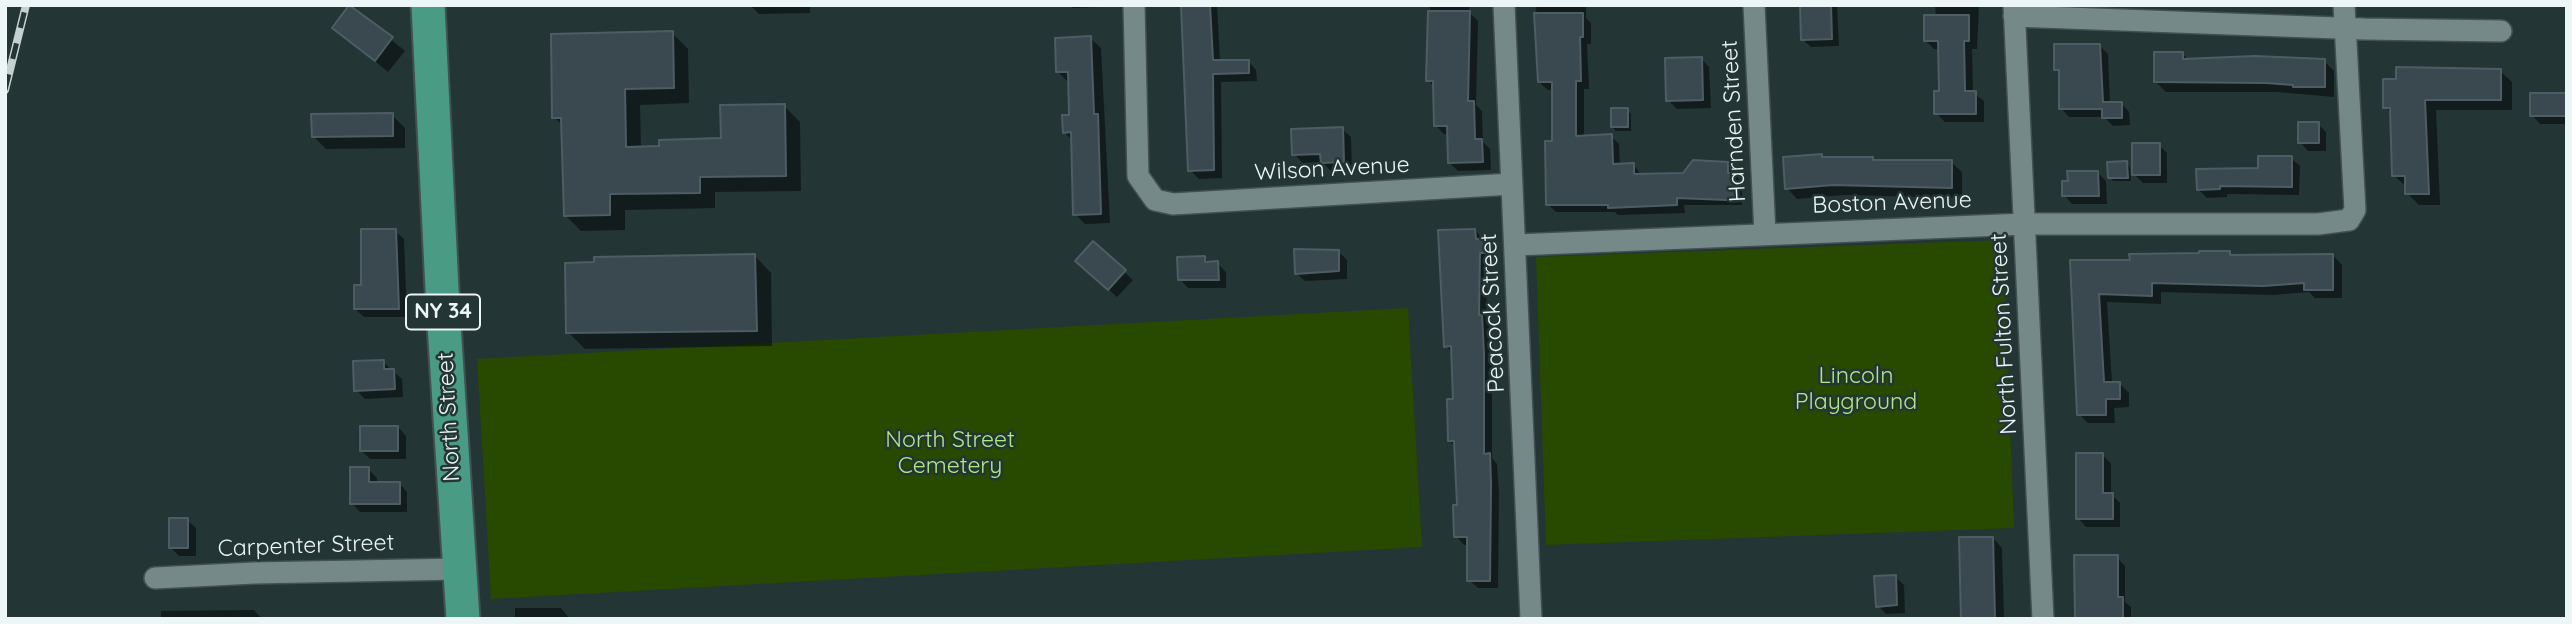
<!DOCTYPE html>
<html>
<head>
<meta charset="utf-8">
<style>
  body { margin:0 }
  #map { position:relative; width:2572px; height:624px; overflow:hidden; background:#243535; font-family:Quicksand,sans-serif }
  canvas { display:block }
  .frame { position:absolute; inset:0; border:7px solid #ecf6f6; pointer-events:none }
</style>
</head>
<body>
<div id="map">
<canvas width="2572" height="624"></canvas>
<div class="frame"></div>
</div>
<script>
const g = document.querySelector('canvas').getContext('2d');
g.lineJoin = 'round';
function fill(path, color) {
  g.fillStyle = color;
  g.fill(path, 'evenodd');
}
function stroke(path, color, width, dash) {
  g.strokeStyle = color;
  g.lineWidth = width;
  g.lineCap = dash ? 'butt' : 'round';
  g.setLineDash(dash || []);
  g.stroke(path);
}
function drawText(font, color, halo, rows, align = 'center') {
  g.font = font + ' Quicksand,sans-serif';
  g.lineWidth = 5;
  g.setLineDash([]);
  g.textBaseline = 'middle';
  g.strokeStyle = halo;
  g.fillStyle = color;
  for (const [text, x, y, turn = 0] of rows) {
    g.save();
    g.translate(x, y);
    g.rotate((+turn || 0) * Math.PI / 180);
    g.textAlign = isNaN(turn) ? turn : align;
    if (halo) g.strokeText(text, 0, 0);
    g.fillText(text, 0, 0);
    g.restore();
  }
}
fill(new Path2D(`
  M2003,240l11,288 -468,17 -10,-288z
  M1408,308l14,239 -931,52 -14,-240z`), '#284900');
fill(new Path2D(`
  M750,5h60v8l-51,1z
  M1070,5h28v2l-25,1z
  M1183,5h34l3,56h28l8,9 1,11 -36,1 1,96 -23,1 -9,-9z
  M1430,5h39v7l9,9 -2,84 6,6 1,31 7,7 1,21 -33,1 -8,-8 -1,-29h-5l-8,-8 -1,-38 -7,-8z
  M1536,5h50v13l5,5v21h-4l2,45h-5v48l27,-1 8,8 1,21 13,-1 9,12 42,-1 43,-12 15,20v22h-58l1,8 -67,2 -3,-3h-59l-9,-8 7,-62v-52h-6l-9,-8z
  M1802,5h35l2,41 -28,1 -9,-8z
  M1935,5h44l-2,44h-5l1,44 11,8v21h-39l-9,-9 5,-20 -1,-44h-6l-8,-8 10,-24z
  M350,6l55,45 -17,21 -54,-45z
  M672,33l16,16 1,54 -49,2 1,43 81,-8 62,-34 16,16 1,69 -86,1v16l-90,2v20l-44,1 -16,-16 -2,-89 -9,-9z
  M1090,38l11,10 9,175 -25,1 -10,-10 -2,-73 -9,-9 7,-15 -3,-35 -10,-10z
  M2100,46l8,8 2,50 11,-1 8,9 1,13 -17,1 -9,-9h-35l-8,-9 -1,-35 -4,-4z
  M2183,54l6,6 135,1 10,10v26l-57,-5h-111l-10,-10z
  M1701,58l8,9 2,41 -34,1 -9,-9z
  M2500,71l12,11v28h-76l4,95h-21l-12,-12v-6l-14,-12 -1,-61 -7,-7z
  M2565,95l2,29h-27l-8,-9z
  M1627,110l4,4v17h-15l-4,-4z
  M392,115l13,13v20l-79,1 -13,-13z
  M2318,124l8,8v19h-18l-8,-9z
  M1342,129l9,8 1,33 -21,1 -9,-9 -19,1 -9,-9z
  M2159,145l8,8v30h-24l-9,-9z
  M1821,156l4,3h47l3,3h76l11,10v26l-118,-3 -47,4 -10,-11z
  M2291,158l9,8 -1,29 -72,-1v3l-20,1 -9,-9z
  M2127,163l3,4 1,14h-18l-3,-4z
  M2098,173l8,8 1,23h-35l-8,-9z
  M1475,230l17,19 1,12h-5l-2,61 4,3 2,39v94l5,6 2,30 -1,94h-20l-9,-8v-35h-5l-8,-9 3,-29 -3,-60 -7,-6 6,-40 -2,-47 -7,-8z
  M395,231l9,8 3,78h-43l-9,-8 8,-22z
  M1338,251l9,9v19l-42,2 -9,-8z
  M2229,252l4,5 100,-2 9,10v33h-27l-6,-6 -36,3 -112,-3v12l-54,-2 5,81h7l10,10v14l-15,1 1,15h-27l-9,-9 -7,-153h59z
  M755,256l16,17 1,73 -187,3 -17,-17z
  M1204,258l6,5h7l9,9v16h-38l-8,-9z
  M1086,269l38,3 9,8 -16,17z
  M383,362l19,17 1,18 -38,2 -9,-9z
  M398,427l8,9v23h-36l-8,-8z
  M2103,455l8,9v30l9,9v24h-34l-8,-9z
  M368,469l9,9v5h22l8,9v20h-47l-8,-9z
  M187,520l9,8v28h-17l-8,-8z
  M1993,538l9,10 2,71h-43z
  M2117,557l8,9v36l6,5v12h-52z
  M1895,577l9,8 1,28 -19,1 -8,-8z
  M515,608h46l9,11h-55z
  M254,610l8,9h-101v-8z`), '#0007');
const building = new Path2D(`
  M349,5l44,32 -18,24 -43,-33z
  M1181,5h29l3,55h36v13l-36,1 1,96 -26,1z
  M1800,5h31l1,34 -31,1z
  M1428,11h42l-2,90h6l1,38h7l1,23 -35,1 -1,-37h-13l-1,-45h-7z
  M1534,13h49v24h-3l1,44h-5v55l36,-2 1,30 21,-1v11l49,-1 10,-13 35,2v11h6v24l-7,3 -50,-2v7l-69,3v-3h-62l-1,-64h7v-59h-14z
  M1924,15h45v26h-5l1,50h11v23h-42v-23h5l-1,-50h-14z
  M673,31l1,57 -49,1 1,58 33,-1v-6l62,-2 -1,-33 65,-1 1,72 -86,1v16l-90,1v21l-46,1 -3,-98h-9l-1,-84z
  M1091,36l3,78h4l3,100 -28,1 -2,-83 -8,1 -1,-18h7l-1,-43h-12l-1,-34z
  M2054,44h46l3,58h19v16h-20v-9h-43v-39h-5z
  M2154,52h29v7l72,-3 70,3v28h-32v-2l-27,-2 -112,-1z
  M1702,57l1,43 -37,1 -1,-43z
  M2396,67l105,2v31h-76l4,94h-24v-18h-13l-2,-68h-7v-29h13z
  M2530,93h36v23h-36z
  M1611,108h17v19h-17z
  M393,113v23l-81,1 -1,-23z
  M2298,122h21v21h-21z
  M1343,127l1,35 -23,1 -1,-9 -28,1 -1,-26z
  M2132,143h28v32h-28z
  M1822,154v3h51v3h79v28l-119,-3 -48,4 -2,-32z
  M2258,156h34v31l-72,-1v3l-23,1 -1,-21 62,-1z
  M2127,161l1,17h-20l-1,-16z
  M2067,171h31l1,25h-37v-15h6z
  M361,229h35l3,80h-45v-24h7z
  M1475,229l1,10h9v14h-5l-1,62h3l2,39v100l6,-1 1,31 -1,97h-23v-44h-13l-1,-32h4l-3,-64h-6l-1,-42h6l-2,-53 -7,1 -6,-117z
  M1093,241l33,29 -18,20 -33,-29z
  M1294,249l45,1v21l-44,3z
  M2199,251h31v4l103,-1v36h-29v-7l-41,3 -111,-3v13l-53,-2 5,88h16v17h-14v16h-29l-7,-155h60l-1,-6 70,-1z
  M755,254l2,77 -191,2 -1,-70 29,-1v-5z
  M1205,256v6l13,-1 1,19h-41l-1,-23z
  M384,360v9h10l1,20 -41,2 -1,-30z
  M360,426h38v25h-38z
  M2076,453h27v40h10v26h-37z
  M350,467h19v15h31v22h-50z
  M169,518h19v30h-19z
  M1959,537h34l2,82h-34z
  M2074,555h44v42h5v22h-48z
  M1896,575l1,30 -21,2 -2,-31z`);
fill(building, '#3a4850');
stroke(building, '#4e5d64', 2);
const minor = new Path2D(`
  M1134,5l4,171 17,24 18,4 339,-20
  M1504,5l27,614
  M1754,5l11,229
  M2014,5l29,614
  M2014,16l350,13 137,2
  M1516,245l509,-21h293l31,-4 6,-10 -11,-205
  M155,578l99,-5 205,-4`);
const primary = new Path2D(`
  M428,5l15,304 20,310`);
stroke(minor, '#425051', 24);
stroke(primary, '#425051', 37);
stroke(minor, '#768989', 21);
stroke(primary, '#499c83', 33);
const rail = new Path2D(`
  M5,90l21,-85`);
stroke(rail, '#c5d0d0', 8);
stroke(rail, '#243535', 5, [16]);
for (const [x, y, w] of [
  [443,312,74]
]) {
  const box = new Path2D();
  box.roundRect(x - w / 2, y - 17.5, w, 35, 5);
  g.fillStyle = '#243535';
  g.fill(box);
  stroke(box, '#ecf6f6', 2);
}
drawText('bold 21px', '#ecf6f6', null, [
  ["NY 34",443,312]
]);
drawText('23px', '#ecf6f6', '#243535', [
  ["Harnden Street",1734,121,-93],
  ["Wilson Avenue",1332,169,-3],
  ["Boston Avenue",1892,203,-2],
  ["Peacock Street",1493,313,-93],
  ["North Fulton Street",2004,334,-93],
  ["North Street",449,417,-93],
  ["Carpenter Street",306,546,-2]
]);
drawText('23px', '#b0e983', '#243535', [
  ["Lincoln",1856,376],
  ["Playground",1856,402],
  ["North Street",950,440],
  ["Cemetery",950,466]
]);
</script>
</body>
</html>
